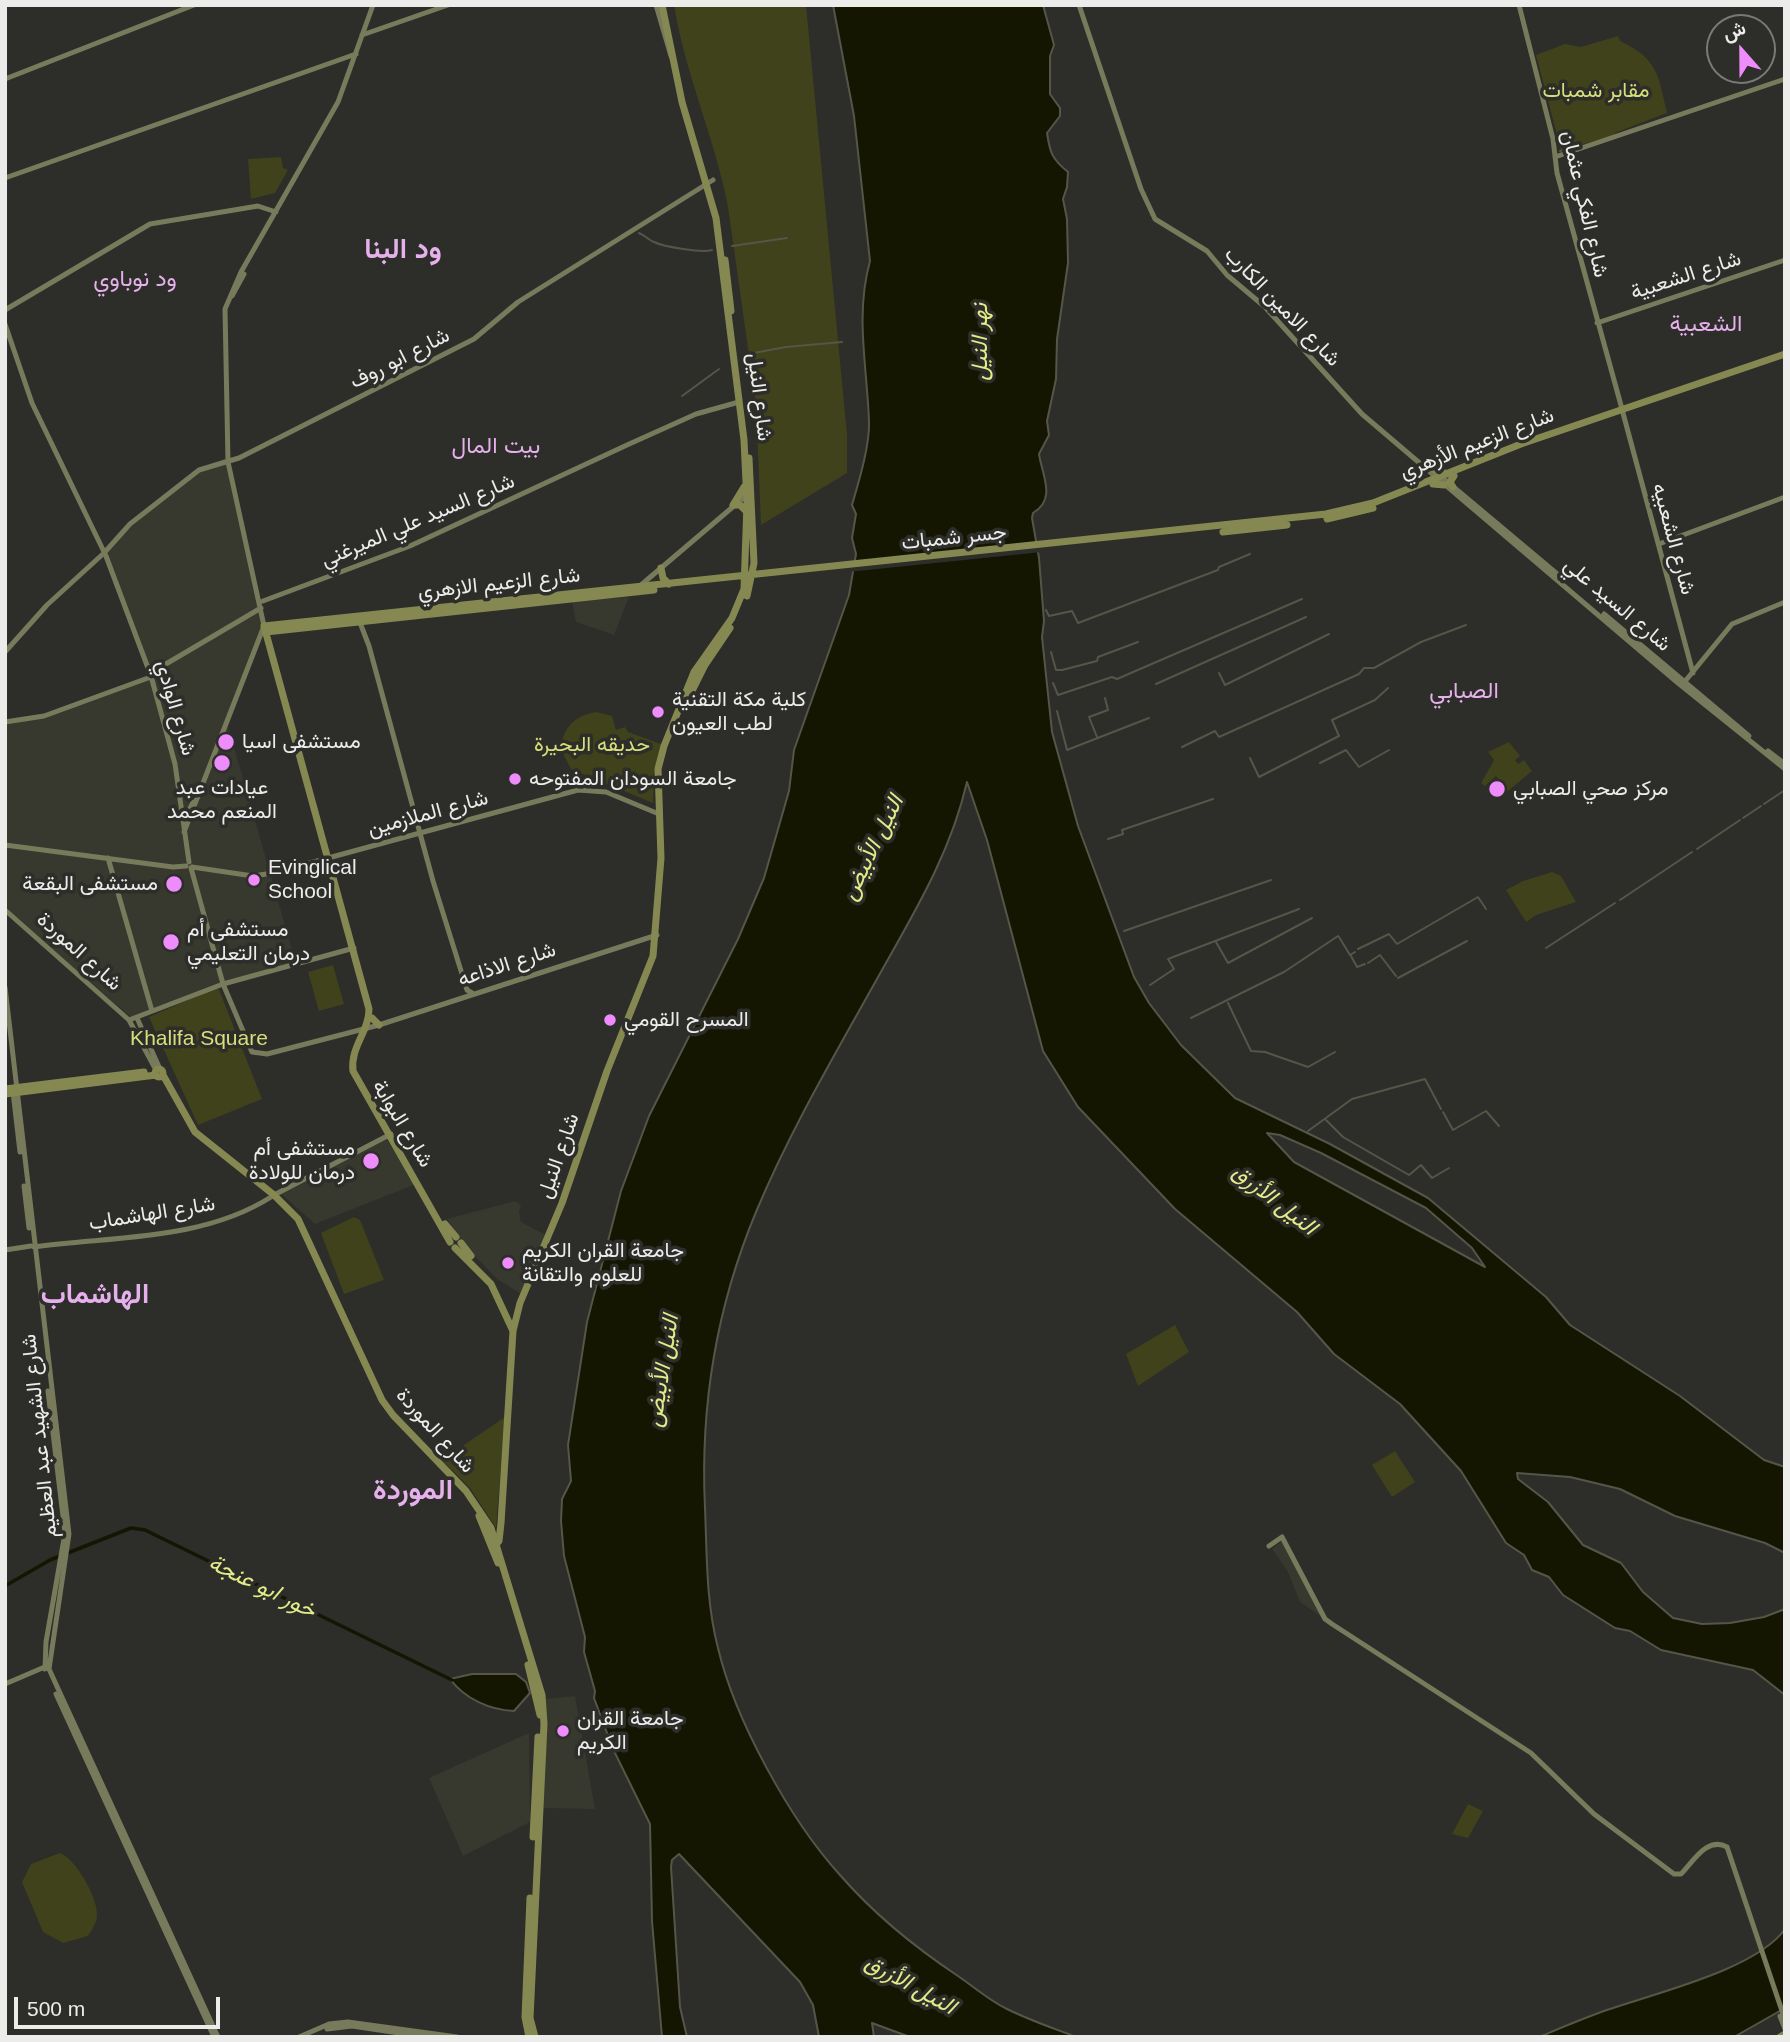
<!DOCTYPE html>
<html>
<head>
<meta charset="utf-8">
<style>
  body { margin:0 }
  #map { position:relative; width:1790px; height:2042px; overflow:hidden; background:#2d2d2a; font-family:Helvetica,Vazirmatn,sans-serif }
  canvas { display:block }
  .frame { position:absolute; inset:0; border:7px solid #ececea; pointer-events:none }
  .north { position:absolute; left:1706px; top:14px; width:70px; height:70px; box-sizing:border-box; background:#2d2d2a; border:2px solid #797977; border-radius:50%; rotate:339deg; font-size:19px; font-weight:700; line-height:28px; text-align:center; color:#ececea }
  .north::after { content:''; display:block; margin:auto; width:24px; height:32px; background:#ed8cfa; clip-path:polygon(50% 0,100% 100%,50% 72%,0 100%) }
  .scale { position:absolute; left:14px; top:1997px; width:206px; height:32px; box-sizing:border-box; border:4px solid #ececea; border-top:0; padding-left:9px; font-size:21px; line-height:24px; white-space:nowrap; color:#ececea; -webkit-text-stroke:5px #2d2d2a; paint-order:stroke }
</style>
</head>
<body>
<div id="map">
<canvas width="1790" height="2042"></canvas>
<div class="frame"></div>
<div class="north">ش</div>
<div class="scale">500 m</div>
</div>
<script>
const g = document.querySelector('canvas').getContext('2d');
g.lineJoin = 'round';
function fill(path, color) {
  g.fillStyle = color;
  g.fill(path, 'evenodd');
}
function stroke(path, color, width, dash) {
  g.strokeStyle = color;
  g.lineWidth = width;
  g.lineCap = dash ? 'butt' : 'round';
  g.setLineDash(dash || []);
  g.stroke(path);
}
function drawText(font, color, halo, rows, align = 'center') {
  g.font = font + ' Helvetica,Vazirmatn,sans-serif';
  g.lineWidth = 7;
  g.setLineDash([]);
  g.textBaseline = 'middle';
  g.strokeStyle = halo;
  g.fillStyle = color;
  for (const [text, x, y, turn = 0] of rows) {
    g.save();
    g.translate(x, y);
    g.rotate((+turn || 0) * Math.PI / 180);
    g.textAlign = isNaN(turn) ? turn : align;
    if (halo) g.strokeText(text, 0, 0);
    g.fillText(text, 0, 0);
    g.restore();
  }
}
fill(new Path2D(`
  M225,458l41,166 -40,95 70,245 -64,17 -100,37 -127,-109v-188l39,-4 106,-39 -48,-125 94,-83z
  M629,597l-15,38 -38,-13 -4,-21z
  M386,1138l30,46 -101,40 -36,-32z
  M515,1201l6,4 -2,7 2,10 25,13 -25,59 -24,-15 -30,-31 -20,-29z
  M1283,1540l39,73 -3,2 -19,-13 -13,-32 -15,-21z
  M575,1696l20,113 -52,-1 2,-109z
  M529,1733l1,89 -67,34 -34,-78z`), '#37382e');
fill(new Path2D(`
  M674,5h132l41,429v39l-86,52 -5,-120 -28,-198c-13,-69 -43,-133 -54,-202z
  M1618,36l2,5c38,18 38,33 47,72l-50,19 -7,5 -49,13 -25,-95 29,-11 16,3z
  M281,157l2,11 5,2 -13,23 -24,6 -3,-40z
  M597,712l15,4 4,14 9,-3 3,5 33,12 -7,32 -1,27 -82,-34 -11,-21c4,-21 15,-33 37,-36z
  M1509,742l11,14 -5,4 3,4 6,-4 8,11 -24,20 -12,-15 -11,10 -4,-3 13,-23 -6,-8z
  M1552,872l9,4 15,26 -40,13 -10,7 -20,-32 17,-9z
  M333,965l11,39 -25,7 -11,-39z
  M218,987l44,112 -64,26 -49,-108z
  M354,1217l6,3 24,60 -40,14 -23,-61z
  M1175,1325l14,27 -51,34 -12,-32z
  M505,1417l-9,111 -26,-40 -28,-28z
  M1395,1451l20,31 -23,15 -20,-32z
  M1468,1804l15,7 -15,27 -16,-4z
  M60,1853c16,6 38,45 37,62 0,8 -5,14 -9,21l-25,7 -20,-11 -21,-50 9,-18z`), '#3f421a');
const water = new Path2D(`
  M833,5h210l11,40 -4,11v38l10,14v8l-13,17c3,20 5,26 21,39l-1,15 -4,12 4,20 1,44 -11,76 -1,40 -9,42 2,14 -10,19c3,21 18,45 -6,59l-1,5 7,40 5,63 -2,16 10,95 26,94 56,151 15,26 32,42 54,53 95,46 98,54 118,99 24,28 110,71 84,64 21,7v86l-20,-10 -90,-27 -55,-27 -50,-12 -53,-4 1,6 30,23 35,43 38,18 22,29 30,26 29,6 28,-1 34,-6 21,-8v86l-32,-25 -92,-20 -31,-19 -15,-3 -52,-33 -14,-18 -17,-7 -8,-15 -18,-12 -45,-72 -61,-67 -66,-50 -37,-42 -122,-103 -97,-102 -35,-56 -56,-211 -20,-58c-16,69 -50,126 -85,188 -44,79 -91,158 -126,242 -40,96 -56,194 -51,296 2,48 1,94 13,140 17,72 72,172 122,227 33,38 76,73 118,101 16,11 32,25 49,33 22,11 46,19 69,28h-166l-38,-14 2,14h-55l-6,-32 -13,-23 -121,-128 -7,6 -1,7 9,140 7,30h-25l-10,-116 -2,-97 -37,-75 -19,-51 1,-7 -11,-39 1,-15 -21,-81 -3,-35 1,-22 9,-18 -3,-36 19,-123 34,-131 28,-75 89,-177 26,-61 25,-87 5,-41 55,-155 7,-41 -4,-16 4,-24 -4,-9c7,-24 18,-60 17,-84 -2,-55 -14,-106 1,-160l-16,-145zM1267,1133l13,2 41,18 105,55 46,40 13,19 -191,-105z
  M472,1674h44l10,8 4,11 -16,18c-24,-1 -49,-12 -64,-32z
  M1785,1929v79l-51,29h-195c24,-10 47,-20 71,-28 46,-16 147,-40 175,-80z`);
fill(water, '#141602');
stroke(water, '#555648', 2);
fill(new Path2D(`
  M1040,542l2,10 -194,20 2,-10z`), '#2d2d2a');
stroke(new Path2D(`
  M1560,151l22,-6
  M639,233c5,2 10,7 15,9 10,5 48,11 58,8
  M732,246l55,-8
  M743,355l43,-8 56,-5
  M682,396l37,-27
  M1046,610l3,6 23,-5 6,12 140,-53 1,-3 31,-13
  M1051,652l5,18h6l35,-9 1,-4 40,-15
  M1219,673l6,12 104,-51
  M1053,683l5,12 54,-18 5,2 185,-80
  M1156,684l150,-67
  M1057,711l10,39 82,-32
  M1097,737l-8,-20 19,-7 -3,-12
  M1182,747l33,-16 4,6 140,-63 5,-6h10l47,-26 45,-17
  M1250,758l9,19 80,-41 -7,-16 43,-20 13,-12
  M1320,763l26,-13 13,17 30,-17
  M1764,804l21,-14
  M1743,818l18,-12
  M1108,839l15,-5 -1,-4 91,-31
  M1697,849l43,-29
  M1620,900l72,-48
  M1124,931l147,-51
  M1339,937l11,18 5,-3
  M1216,942l12,21 84,-45
  M1546,948l69,-45
  M1358,949l31,-15 8,10 81,-47 8,12
  M1351,956l6,11 8,-3
  M1368,963l12,-8 16,21
  M1398,978l69,-37
  M1150,985l24,-16 -6,-10 131,-50
  M1228,1003l23,48 14,1 43,15 27,-15
  M1191,1018l93,-46 54,-36
  M1443,1112l10,18 33,-19 13,15
  M1326,1120l17,17 66,38 12,-10 11,13 17,-10
  M1308,1131l44,-32 73,-20 16,30`), '#555648', 2);
stroke(new Path2D(`
  M5,1586l45,-26 81,-32 14,2 307,150`), '#141602', 3.5);
stroke(new Path2D(`
  M656,5l15,51
  M1079,5l62,184 14,30 52,32 20,24 38,32 97,107 316,269 107,86
  M1519,5l34,134 4,34 65,236
  M362,35l86,-30
  M5,79l189,-74
  M1555,157l230,-78
  M5,178l351,-124
  M232,296l12,-22
  M5,310l145,-86 108,-18 18,6
  M1597,323l188,-63
  M5,324l27,79 74,153 45,120 24,88 14,98
  M1623,413l70,260
  M1438,474l124,104
  M1659,544l126,-47
  M641,585l107,-91
  M263,601l147,-55 217,-101 69,-31 43,-12
  M1604,614l145,122
  M359,620l10,26 64,235 34,109 5,3
  M5,652l42,-47 57,-52 26,-29 69,-54 40,-12 235,-119 44,-37 195,-122
  M1682,685l50,-61 53,-22
  M5,722l39,-6 104,-38 6,-7 107,-63
  M1768,751l17,13
  M184,821l9,-19
  M184,832l80,-206 -36,-164 -3,-153 16,-37 97,-170 35,-97
  M5,845l168,22 13,-1
  M108,858l44,153
  M192,867l61,9 20,-3 305,-83 28,2 53,22
  M5,910l124,110 27,50
  M354,948l-131,36 29,68 15,2 112,-29 278,-90
  M5,987l64,547 -20,135 169,368
  M137,1018l23,51
  M129,1020l94,-36 -32,-116
  M13,1092l7,60
  M24,1186l5,42
  M274,1195l117,-61
  M34,1247c78,-11 168,-6 237,-50
  M5,1250l26,-4
  M1269,1546l13,-9 43,82 7,5 199,129 63,61 80,60h7c12,-12 26,-38 46,-27l58,173
  M45,1669l1,-27 19,-109 -17,-142
  M5,1684l42,-18
  M56,1694l158,343
  M1780,2016l5,13
  M327,2029l25,-3 74,11
  M299,2037l30,-13 19,-2 109,15`), '#787a5c', 5);
stroke(new Path2D(`
  M725,260l6,51
  M1430,468l18,6
  M1433,484l11,1
  M744,487l-11,18h7l6,6
  M1453,487l-3,-5 4,-6
  M1327,519l46,-11
  M1223,532l64,-7
  M661,568l2,10 6,6
  M747,596l7,-33 -5,-105
  M266,632l388,-42
  M688,699l17,-34 25,-37
  M372,1018l7,7
  M155 1073a4 4 0 1 1 8 0a4 4 0 1 1-8 0Z
  M163,1075l32,57 79,63 24,24 84,181 11,15 73,76 25,37 51,167 2,29 -14,294 5,19
  M5,1089l139,-17
  M5,1094l151,-19
  M445,1224l11,13
  M450,1242l-97,-171c-3,-24 16,-39 16,-62l-105,-383 1062,-112 47,-11 148,-59 264,-90
  M461,1243l10,13
  M455,1248l36,36 22,47
  M479,1516l19,47
  M494,1547l5,-6 2,-18 12,-192 7,-28 42,-100 45,-132 46,-115 8,-98 -3,-89 6,-23 30,-74 38,-54 12,-29 3,-86 -3,-63 -28,-222 -34,-116 -20,-97
  M528,1665l12,50
  M533,1837l5,-100
  M529,2037l-4,-20 5,-119
  M1780,2037l5,-3`), '#858951', 7);
for (const [x, y, r, color] of [
  [658,712,7,"#ed8cfa"],
  [226,742,9,"#ed8cfa"],
  [222,763,9,"#ed8cfa"],
  [515,779,7,"#ed8cfa"],
  [1497,789,9,"#ed8cfa"],
  [254,880,7,"#ed8cfa"],
  [174,884,9,"#ed8cfa"],
  [171,942,9,"#ed8cfa"],
  [610,1020,7,"#ed8cfa"],
  [371,1161,9,"#ed8cfa"],
  [508,1263,7,"#ed8cfa"],
  [563,1731,7,"#ed8cfa"]
]) {
  const dot = new Path2D();
  dot.arc(x, y, r, 0, 2 * Math.PI);
  g.fillStyle = color;
  g.fill(dot);
  stroke(dot, '#2d2d2a', 2.5);
}
drawText('21px', '#d7df7c', '#2d2d2a', [
  ["مقابر شمبات",1596,91],
  ["حديقه البحيرة",592,745],
  ["Khalifa Square",199,1039]
]);
drawText('21px', '#ececea', '#2d2d2a', [
  ["شارع الفكي عثمان",1584,204,77],
  ["شارع الشعبية",1686,276,-18],
  ["شارع الامين الكارب",1282,307,46],
  ["شارع ابو روف",400,359,-27],
  ["شارع النيل",759,397,83],
  ["شارع الزعيم الأزهري",1477,444,-21],
  ["شارع السيد علي الميرغني",418,521,-23],
  ["جسر شمبات",954,538,-6],
  ["شارع الشعبيه",1673,539,75],
  ["شارع الزعيم الازهري",499,584,-6],
  ["شارع السيد علي",1617,605,40],
  ["شارع الوادي",175,708,74],
  ["شارع الملازمين",428,814,-15],
  ["شارع الموردة",79,952,42],
  ["شارع الاذاعه",507,965,-18],
  ["شارع البوابة",402,1124,59],
  ["شارع النيل",559,1156,-71],
  ["شارع الهاشماب",152,1214,-9],
  ["شارع الموردة",435,1431,48],
  ["شارع الشهيد عبد العظيم",40,1436,-96]
]);
drawText('21px', '#ececea', '#2d2d2a', [
  ["كلية مكة التقنية",672,700],
  ["لطب العيون",672,724],
  ["مستشفى اسيا",242,742],
  ["جامعة السودان المفتوحه",529,779],
  ["عيادات عبد",222,788,"center"],
  ["المنعم محمد",222,812,"center"],
  ["مركز صحي الصبابي",1513,789],
  ["Evinglical",268,868],
  ["School",268,892],
  ["مستشفى البقعة",158,884,"right"],
  ["مستشفى أم",187,930],
  ["درمان التعليمي",187,954],
  ["المسرح القومي",624,1020],
  ["مستشفى أم",355,1149,"right"],
  ["درمان للولادة",355,1173,"right"],
  ["جامعة القران الكريم",522,1251],
  ["للعلوم والتقانة",522,1275],
  ["جامعة القران",577,1719],
  ["الكريم",577,1743]
], 'left');
drawText('23px', '#e5b0ec', '#2d2d2a', [
  ["ود نوباوي",135,280],
  ["الشعبية",1706,325],
  ["بيت المال",496,447],
  ["الصبابي",1464,692]
]);
drawText('italic 23px', '#e4ec88', '#2d2d2a', [
  ["نهر النيل",981,342,-90],
  ["النيل الأبيض",873,848,-64],
  ["النيل الأزرق",1274,1200,38],
  ["النيل الأبيض",663,1371,-81],
  ["خور ابو عنجة",262,1587,26],
  ["النيل الأزرق",910,1985,29]
]);
drawText('bold 28px', '#e5b0ec', '#2d2d2a', [
  ["ود البنا",403,250],
  ["الهاشماب",95,1295],
  ["الموردة",413,1491]
]);
</script>
</body>
</html>
